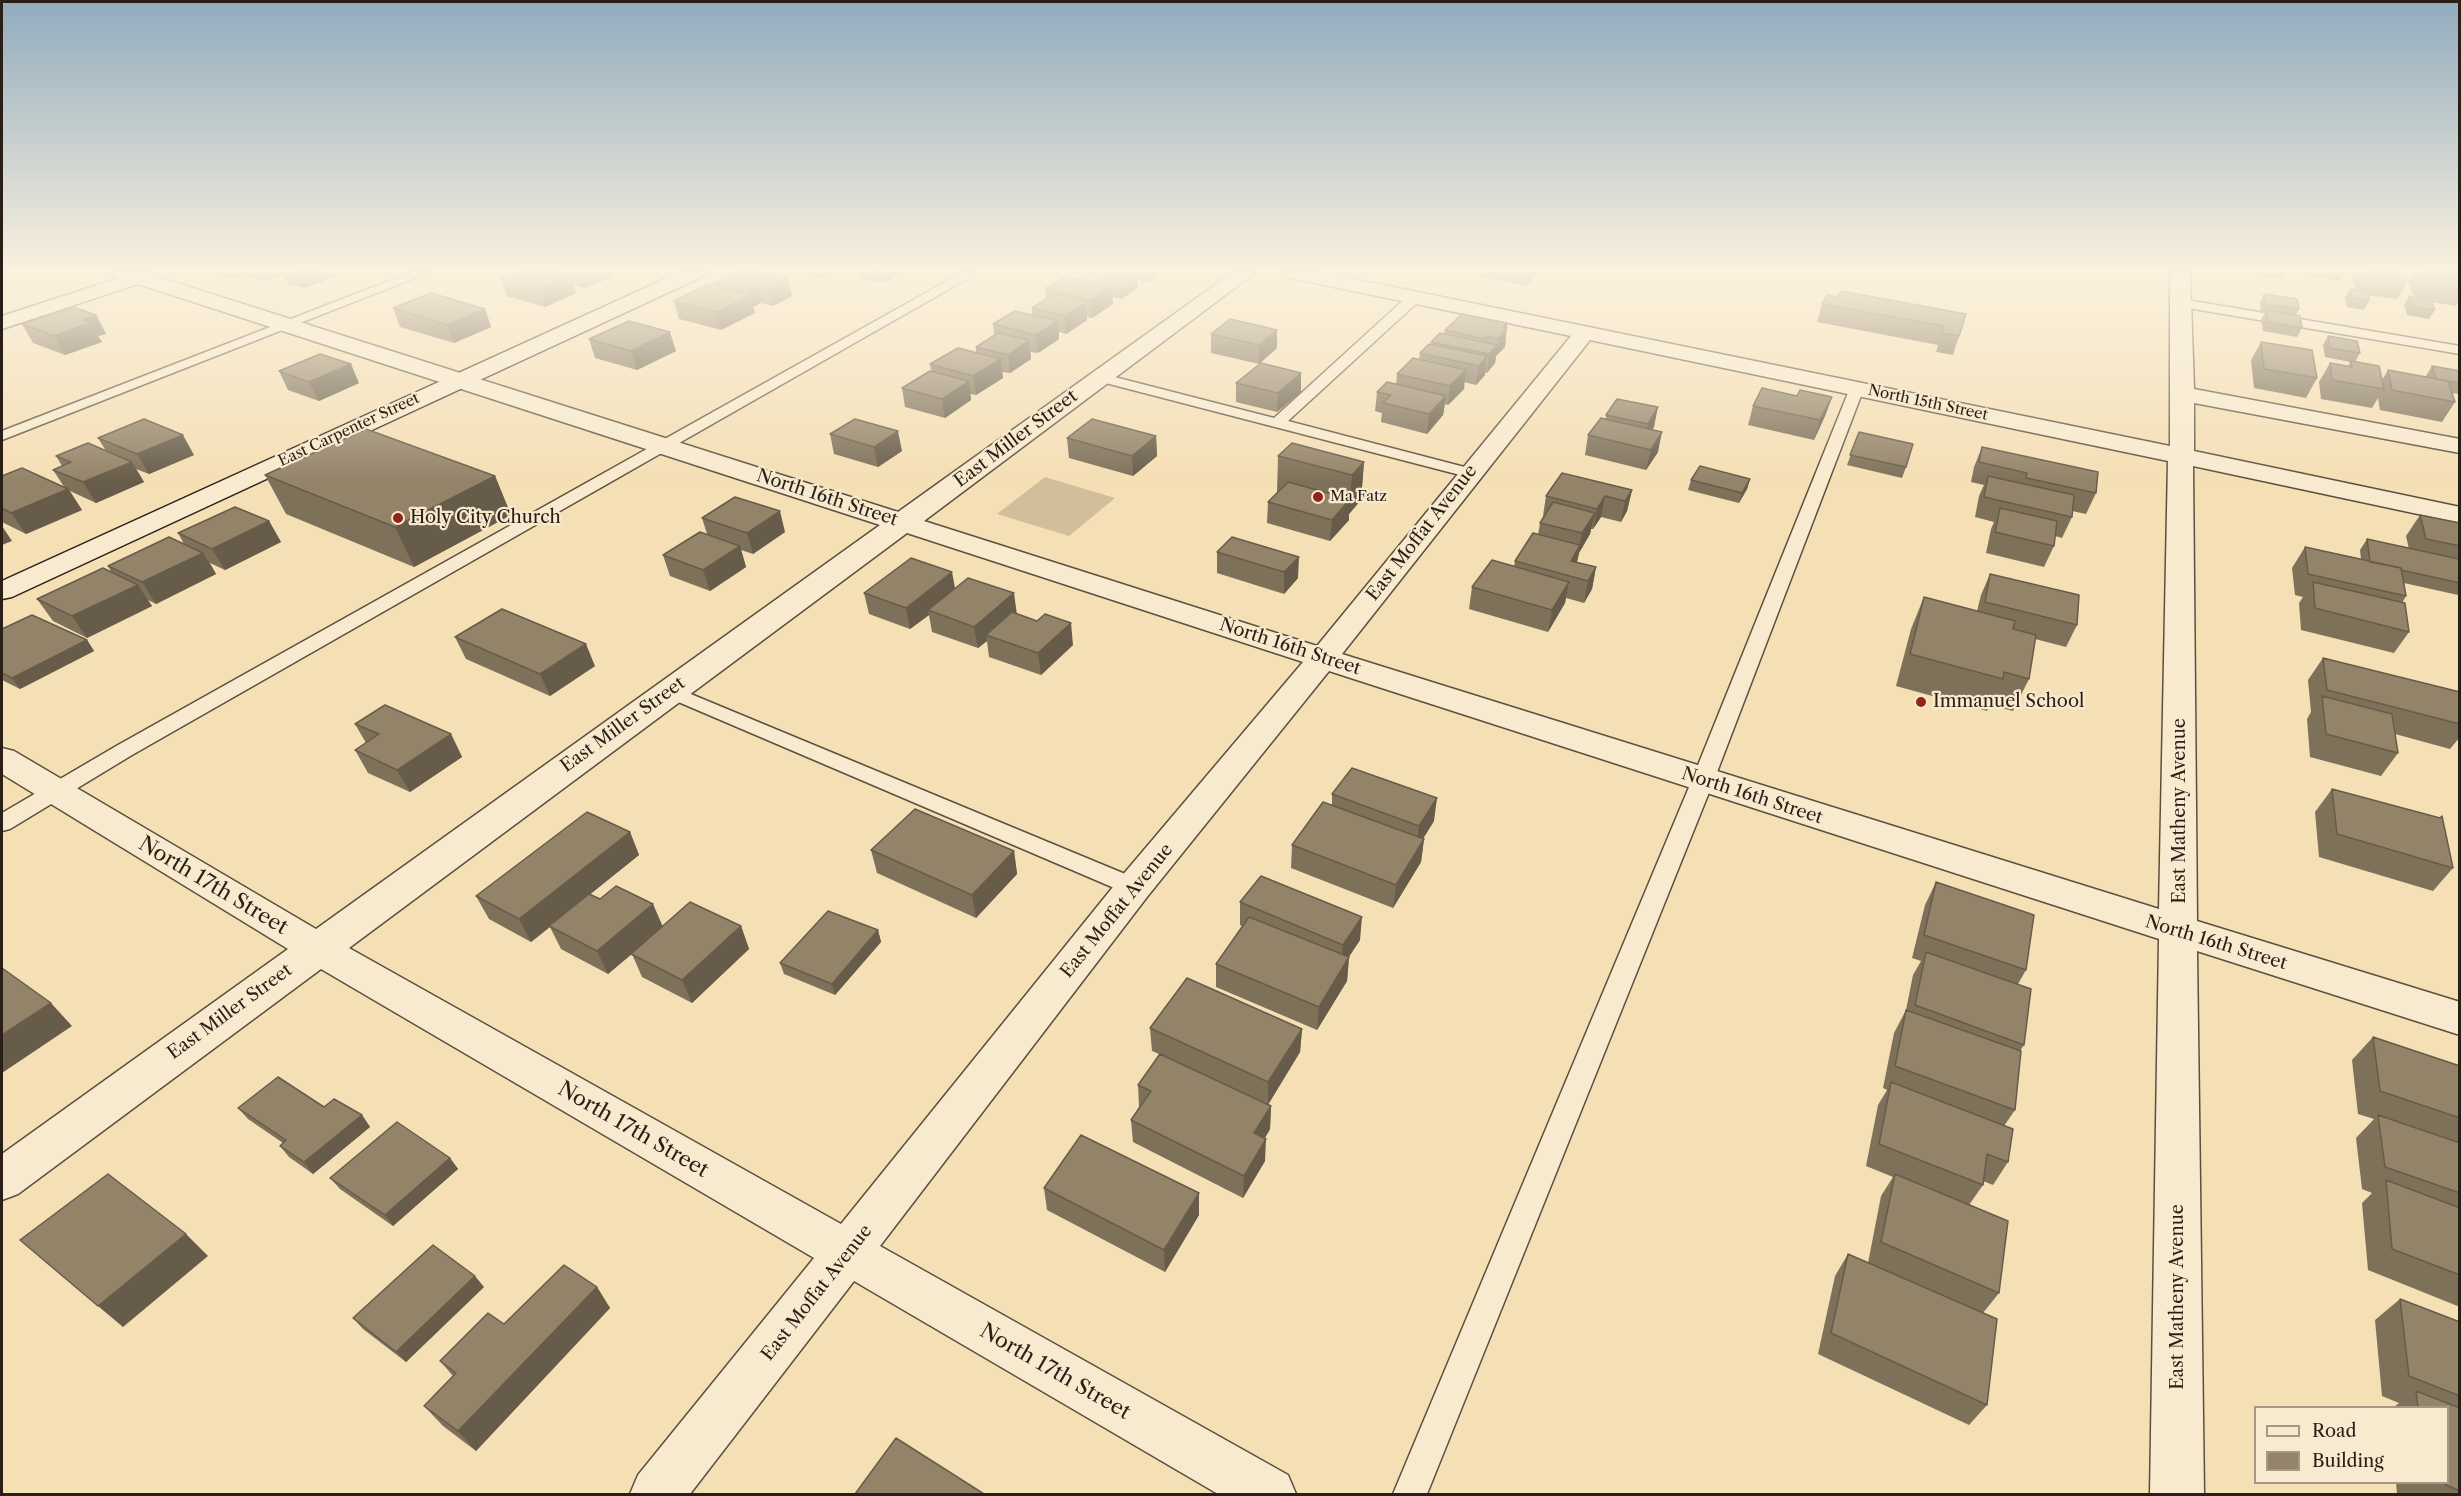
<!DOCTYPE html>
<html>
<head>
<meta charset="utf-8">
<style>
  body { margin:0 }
  #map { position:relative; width:2461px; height:1496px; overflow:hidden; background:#f5dfb5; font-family:"Libre Caslon Text",serif }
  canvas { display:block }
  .frame { position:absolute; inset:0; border:3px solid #291f17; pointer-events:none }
  .legend { position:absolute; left:2254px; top:1406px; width:195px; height:78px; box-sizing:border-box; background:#f8eacf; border:2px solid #a59985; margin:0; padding:8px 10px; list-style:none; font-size:18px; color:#291f17 }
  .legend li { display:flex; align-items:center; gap:12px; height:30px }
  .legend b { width:30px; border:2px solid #a59985 }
</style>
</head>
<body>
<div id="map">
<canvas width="2461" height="1496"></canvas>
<div class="frame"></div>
<ul class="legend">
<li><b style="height:8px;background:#f8eacf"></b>Road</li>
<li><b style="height:16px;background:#938369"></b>Building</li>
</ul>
</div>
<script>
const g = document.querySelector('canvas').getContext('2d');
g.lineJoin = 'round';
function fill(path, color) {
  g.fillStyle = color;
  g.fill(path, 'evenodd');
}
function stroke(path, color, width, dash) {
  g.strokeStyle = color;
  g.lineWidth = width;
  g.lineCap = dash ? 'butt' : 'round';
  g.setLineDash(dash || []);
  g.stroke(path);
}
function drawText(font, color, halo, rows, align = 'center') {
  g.font = font + ' "Libre Caslon Text",serif';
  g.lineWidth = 4.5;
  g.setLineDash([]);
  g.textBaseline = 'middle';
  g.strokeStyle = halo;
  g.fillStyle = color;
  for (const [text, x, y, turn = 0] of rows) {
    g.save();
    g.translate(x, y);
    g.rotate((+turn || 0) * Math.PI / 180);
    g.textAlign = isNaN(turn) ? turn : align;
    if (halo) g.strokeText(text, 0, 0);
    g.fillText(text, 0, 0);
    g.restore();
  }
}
fill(new Path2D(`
  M1045,477l70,21 -46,38 -72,-22z`), '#d2be9a');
const lane = new Path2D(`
  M412,272h18l-428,168v-9z
  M963,272h16l-847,483 -122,74 -8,2v-18l116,-68z
  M1414,294l6,4 -1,3 -131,120 188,49 2,3 -2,3h-12l-370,-96 -2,-3 7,-4 175,45 135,-123z
  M2181,299l279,47v8l-284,-48v-6z
  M1857,384l7,4 -150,392 -287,714h-34l299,-714 158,-392z
  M669,685l473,196 4,6 -4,6 -8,3 -8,-3 -464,-198 -3,-4 3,-4z`);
const street = new Path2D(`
  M111,272h43l1,4 743,236 335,-240h23l-332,249 393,125 254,-310 -281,-58 -10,-6h40l850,174v-174h20l4,117 266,50v14l-266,-50v48l266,56v16l-267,-57 4,455 263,81v33l-263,-84 7,543h-54l9,-555 -830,-268 -182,226 -267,349 408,229 8,19h-78l-364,-213 -164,213h-60l8,-19 176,-217 -493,-289 -303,225 -16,6v-46l286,-205 -286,-175v-26l12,3 302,178 564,-404 -742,-241 -136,45v-13l117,-38zM1590,340l578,121 -9,448 -817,-255zM907,533l396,129 -182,215 -280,347 -492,-276z`);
const secondary = new Path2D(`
  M680,272h27l-3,4 -692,321 -10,2v-18z`);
stroke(lane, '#5c4f3e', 3);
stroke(street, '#5c4f3e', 3);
stroke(secondary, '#291f17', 3);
fill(lane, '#f8eacf');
fill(street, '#f8eacf');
fill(secondary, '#f8eacf');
fill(new Path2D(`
  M216,272h120l1,4 -33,12 -16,-4 -4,-9 -20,6 -23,-5 -9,3 -15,-5z
  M517,272h94l1,5 -28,11 -10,-3 2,8 -31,14 -38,-11 -6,-17z
  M735,272l57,24 -19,10 -12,-3 -8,4 2,6 -34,17 -42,-11 -5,-18 40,-15 -1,-3z
  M798,272h39l-13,7z
  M860,272h41v2l-18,9 -22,-5z
  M1111,272h51l-15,11 -10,-3 1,8 -16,11 -10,-2 1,7 -21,14 -5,-1v3l-21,14 -7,-2v7l-21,14 -8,-1 1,7 -21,14 -8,-1 1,6 -27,17 -6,-1 1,6 -26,18 -40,-11 -3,-19 29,-17 -1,-7 46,-11v-6l18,-12 -1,-11 39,-9v-7l14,-9 -1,-10 45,-7 21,-9z
  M1479,272h60l-13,14 -48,-10z
  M2257,272h31l-4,8 -27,-4z
  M2304,272h41l-5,9 -36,-6z
  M2351,272h53l3,10 -10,17 -29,-4 1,6 -5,9 -17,-3 -2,-9 5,-9 5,1z
  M2414,272h46v28l-4,6 -24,-4 3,8 -6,9 -22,-4 -3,-10 5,-9 5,1 -6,-16z
  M2264,294l35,15 -3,6 6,13 -5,9 -34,-6 -2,-11 4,-7h-4l-1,-10z
  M1838,297l128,17 -13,41 -17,-3 2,-7 -121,-23 5,-18z
  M393,308l92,1 6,18 -37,16 -54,-16z
  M96,315l10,19 -8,2 4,6 -37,13 -32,-12 -11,-19z
  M1507,323l-2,24 -9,9 -1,7 -8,10 -2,-1v3l-9,10 -12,-3v7l-16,16 -3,-1 -2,11 -16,19 -46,-12 1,-9 -7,-2 2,-19 19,-8 1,-10 22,-15 1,-6 11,-9v-2l13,-8 1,-4z
  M1277,330v18l-18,16 -48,-11v-19z
  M2328,336l32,17 -5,9 27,18 6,-10 38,7v-1l6,-10 28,5v23l-8,-1 3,9 -13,20 -62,-12 -2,-12 -6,10 -51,-9 -2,-17 11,-19 18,3 2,-4 -25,-5 -2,-12z
  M589,339l87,12 -39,19 -42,-12z
  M2261,342l56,36 -11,20 -52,-10 -3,-28z
  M279,371l80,12 -40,18 -31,-11z
  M1236,383l65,9 -24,20 -41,-10z
  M1832,397l-7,19 -11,24 -66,-15 5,-19z
  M1617,399l37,28 -2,3 6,22 -12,18 -61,-15 3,-20 18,-16v-4z
  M1859,432l47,35 -4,11 -55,-13z
  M830,434l72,17 -24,16 -44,-13z
  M1156,436l1,20 -24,20 -64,-18 -2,-20z
  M98,438l96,17 -45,19 -13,-5 8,13 -48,21 -26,-12 12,19 -56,24 -24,-12v-46l63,12 -12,-18 9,-4 -6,-10 50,-5z
  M1982,447l114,46 -10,21 -14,-3v6l-10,21 -7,-2 -1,10 -10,21 -58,-14 5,-24 3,-7 -19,-5 4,-21 5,-11 -13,-3 3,-15z
  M1278,456l86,6 -3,38 -12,14v6l-19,21 -63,-18 1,-21 9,-9z
  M265,475l230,1 16,39 -97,52 -128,-53z
  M1750,479l-3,10 -8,14 -51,-13 3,-10z
  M1632,490l-5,21 -6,11 -20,-5 -8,12h-2l-1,5 -11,19 -2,9 19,5 -4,22 -8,14 -18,-5 -1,5 -17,29 -79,-23 3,-22 42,-21 1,-5 23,-26 2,-12 4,-6 -1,-1 3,-20z
  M2420,515l40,8v70l-2,2 -54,-12 2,13 -4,7 7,29 -15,21 -93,-23 -2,-27 4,-6 -8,-2 -3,-27 13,-21 56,12 -1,-9 7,-11 42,10 -3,-13z
  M702,518l83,14 -32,22 -12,-4 5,17 -36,24 -40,-15 -7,-21 44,-21z
  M269,521l12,21 -56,28 -15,-7 6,11 -60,30 -8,-4 4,6 -65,32 -34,-17 -16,-22 75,-26 -4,-7 76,-22 -6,-11z
  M1232,537l66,41 -14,16 -67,-21v-21z
  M1990,574l87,51 -11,22 -31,-8 -6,40 -16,32 -23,-6 -3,6 -91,-25 15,-57 13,-32 53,14 4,-16z
  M955,589l62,25 56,31 -32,30 -52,-18 -2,-16 -9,7 -46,-16 -3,-17 -19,14 -41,-15 -5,-21z
  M2,629l85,11 7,11 -74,38 -18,-9z
  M455,637l140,29 -45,30 -84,-37z
  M2323,658l137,34v45l-10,12 -55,-15 3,19 -17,23 -71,-19 -3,-38 4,-7 -3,-32z
  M355,724l96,10 11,23 -52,35 -42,-19 -13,-23 11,-7z
  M2332,789l121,79 -20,23 -114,-34 -4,-45z
  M1332,794l102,27 -11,18h1l-3,23 -28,46 -102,-40 1,-23 40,-40z
  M630,832l9,23 -49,39 72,32h79l8,23 -57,54 -50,-26 -10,-23 -24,20 -47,-25 -11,-22 -19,15 -42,-23 -13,-23z
  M871,850l143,1 3,23 -41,44 -99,-45z
  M1936,882l90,88 -8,14 6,61 -4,6 -5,59 -11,16 4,36 -15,23 -10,-4v4l-14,20 30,88 -16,20 4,92 -18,20 -151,-71 17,-78 13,-22 20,9 13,-67 12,-19 -27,-11 12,-61 9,-15 -4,-2 11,-55 12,-23 7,-35 8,-14 -9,-3 13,-53z
  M1240,902l120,38 -11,17 -2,24 -30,49 -101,-43v-23l26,-38 -2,-1z
  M878,930l3,12 -46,53 -51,-21 -4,-11z
  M1150,1028l152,1 -2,23 -32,52 3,2 -1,23 -5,9v23l-22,37 -110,-56 -2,-22 8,-13 -1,-22 21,-31 -7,-3z
  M2373,1037l87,29v241l-92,-37 -6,-67 10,-10 -10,-4 -6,-51 18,-19 -16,-5 -6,-54z
  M324,1107l38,8 8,12 -57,47 -24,-17 -9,-11 3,-3 -35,-24 -10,-11z
  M450,1158l8,11 -65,57 -53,-37 -10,-11z
  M1044,1188l155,5v22l-34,57 -118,-62z
  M484,1287l-78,75 -43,-33 -10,-11z
  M597,1287l13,21 -134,143 -33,-25 -19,-20 29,-30 -13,-15 64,-37z
  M2400,1299l60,23v172h-63l-1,-12h52v-75h-54l5,-4 -17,-7 -7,-76z`), '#7e715a');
fill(new Path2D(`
  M229,272h10l2,4 -9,3z
  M260,272h34l-30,9z
  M320,272h16l1,4 -33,12 -4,-8z
  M579,272h32l1,5 -28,11z
  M823,272h14l-13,7z
  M886,272h15v2l-18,9 -2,-8z
  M1147,272h15l-15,11z
  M1528,272h11l-13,14z
  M571,275l5,18 -31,14 -6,-18z
  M788,278l4,18 -19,10 -4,-18z
  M1137,279l1,9 -16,11 -1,-9z
  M757,285l4,18 -8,4 2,6 -34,17 -5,-18 31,-15 -2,-6z
  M1111,286l2,18 -21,14 -1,-18z
  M1086,302l1,18 -21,14 -2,-18z
  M485,309l6,18 -37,16 -7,-18z
  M96,315l10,19 -8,2 4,6 -37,13 -11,-19 28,-16z
  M1058,321l1,18 -21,14 -2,-18z
  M1507,323l-2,24 -9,9 -1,7 -8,10 2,-19 8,-8 1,-7 5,-12z
  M1277,330v18l-18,16v-19z
  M670,332l6,19 -39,19 -6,-19z
  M1029,340l2,19 -21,14 -2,-18z
  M1487,356l-2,19 -9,10 3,-19z
  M1001,359l2,19 -27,17 -3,-19z
  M351,364l8,19 -40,18 -10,-19z
  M1466,370l-2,19 -16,16 2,-19z
  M1301,373v19l-24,20 1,-19z
  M969,381l2,19 -26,18 -3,-19z
  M1446,396l-3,19 -16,19 2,-20z
  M1832,397l-7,19 -11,24 6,-20z
  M1658,407l-4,20 -10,17 4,-20z
  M898,431l4,20 -24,16 -4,-20z
  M1662,432l-4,20 -12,18 5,-20z
  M183,435l11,20 -45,19 -12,-20z
  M1156,436l1,20 -24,20 -1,-20z
  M132,462l12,20 -48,21 -13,-21z
  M1364,462l-3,38 -12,14v6l-19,21 2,-21 18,-21 2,-24z
  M495,476l16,39 -97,52 -19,-40z
  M1750,479l-3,10 -8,14 3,-10z
  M68,489l14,21 -56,24 -15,-21z
  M1632,490l-5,21 -6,11 4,-21z
  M1605,496l-4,21 -8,12 4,-20z
  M780,511l5,21 -32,22 -6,-21z
  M1595,513l-5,21 -11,19 -3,14 -5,-6 8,-14 3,-14z
  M269,521l12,21 -56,28 -13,-21z
  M2,526l10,15 -10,4z
  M740,546l6,21 -36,24 -7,-21z
  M203,553l13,21 -60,30 -14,-22z
  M1299,557l-1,21 -14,16v-22z
  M1596,567l-4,22 -8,14 4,-22z
  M952,572l4,21 -28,17 1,5 -19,14 -4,-21z
  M1569,582l-4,21 -17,29 4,-22z
  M138,585l14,21 -65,32 -15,-22z
  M1014,593l3,22 -31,20 1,6 -9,7 -4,-21z
  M1071,623l2,22 -32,30 -3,-22z
  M87,640l7,11 -74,38 -8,-11z
  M586,644l9,22 -45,30 -10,-22z
  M451,734l11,23 -52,35 -13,-22z
  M1437,798l-3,23 -18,28 3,-23z
  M630,832l9,23 -108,87 -12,-23z
  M1424,839l-3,23 -28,46 3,-23z
  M1014,851l3,23 -41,44 -4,-23z
  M653,904l10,23 -55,47 -11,-23z
  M1362,917l-2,23 -19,28 2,-23z
  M741,926l8,23 -57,54 -10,-23z
  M878,930l3,12 -46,53 -3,-11z
  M1349,957l-2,24 -30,49 2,-23z
  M51,1003l21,23 -70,47v-38z
  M1302,1029l-2,23 -32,53v-23z
  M1271,1106l-1,23 -16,27v-23z
  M362,1115l8,12 -57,47 -9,-12z
  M1266,1139l-1,22 -22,37 1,-22z
  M450,1158l8,11 -65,57 -8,-11z
  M1199,1193v22l-34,57 -1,-22z
  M186,1234l22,22 -85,71 -25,-21z
  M475,1276l9,11 -78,75 -10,-10z
  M597,1287l13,21 -134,143 -18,-20z`), '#675c4a');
const building = new Path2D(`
  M291,272h29l-20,8 -16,-5z
  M517,272h42l12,3 -32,14 -38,-10z
  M735,272h27l26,6 -19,10 -12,-3 -12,6 -32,-8z
  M872,272h14l-5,3z
  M1105,272h1l31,7 -16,11 -9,-2 -1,-2 -21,-4z
  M2365,272h39l3,10 -29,-5z
  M2422,272h38v15l-35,-5z
  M1066,276l45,10 -20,14 -46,-11z
  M709,284l42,11 -35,17 -42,-11z
  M2350,289l18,3 1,9 -17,-3z
  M1841,291l125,23 -7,22 -17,-3 2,-7 -122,-22 5,-9 11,2z
  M431,293l54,16 -38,16 -54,-17z
  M1054,294l32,8 -22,14 -32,-8z
  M2264,294l33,5 2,10 -33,-5z
  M2409,296l22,4 4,10 -23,-4z
  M73,307l23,8 -14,5 9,3 -37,13 -32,-12z
  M2266,310l34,6 2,12 -34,-6z
  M1015,311l43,10 -22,14 -43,-11z
  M1462,314l45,9 -4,4 4,1 -9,11 -12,-3 -2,3 -39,-9z
  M1230,319l47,11 -18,15 -48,-11z
  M629,321l41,11 -39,19 -42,-12z
  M998,333l31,7 -21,15 -32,-8z
  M1440,333l57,12 -8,9 -58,-12z
  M2328,336l29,5 3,12 -30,-5z
  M2261,342l51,8 5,28 -53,-9z
  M1429,344l58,12 -8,10 -59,-13z
  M958,348l43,11 -28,17 -43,-12z
  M320,354l31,10 -42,18 -30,-11z
  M1413,358l53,12 -16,16 -53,-12z
  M2351,361l28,5 5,23 -52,-9 -2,-17 22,4z
  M1261,363l40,10 -23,20 -42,-10z
  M2432,366l28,5v12l-24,-4z
  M2388,370l60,11 7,21 -63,-12z
  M930,371l39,10 -27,18 -40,-11z
  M1387,382l59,14 -17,18 -46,-11 8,-8 -14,-3z
  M1762,388l35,8 3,-6 32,7 -12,23 -67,-14z
  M1617,399l41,8 -10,17 -42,-9z
  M1601,418l61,14 -11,18 -63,-15z
  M144,419l39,16 -46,19 -39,-16z
  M855,419l43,12 -24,16 -44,-13z
  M1092,419l64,17 -24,20 -65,-18z
  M366,429l129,47 -100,51 -130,-52z
  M1859,432l54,12 -7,23 -56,-12z
  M88,443l44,19 -49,20 -30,-12 18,-8 -15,-6z
  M1292,443l72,19 -12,13 -74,-19z
  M1982,447l116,25 -2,21 -70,-15 1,-5 -48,-11z
  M1700,466l50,13 -8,14 -51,-13z
  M22,468l46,21 -57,24 -9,-5v-32z
  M1562,473l70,17 -7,11 -20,-5 -8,13 -51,-13z
  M1988,476l86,19 -2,22 -88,-20z
  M1288,482l62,17 -18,21 -64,-18z
  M735,497l45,14 -33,22 -45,-15z
  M1553,502l42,11 -13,20 -42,-10z
  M235,507l34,14 -57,28 -34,-16z
  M2000,508l57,13 -3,25 -59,-14z
  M2420,515l40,8v23l-34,-7z
  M700,532l40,14 -37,24 -40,-15z
  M1533,533l47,12 -9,16 25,6 -8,14 -73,-20z
  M169,537l34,16 -61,29 -34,-16z
  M1232,537l67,20 -15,15 -67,-20z
  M2367,539l92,20 1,4v20l-59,-13v-2l-31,-6z
  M2305,547l96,21 5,28 -98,-22z
  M911,558l41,14 -46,36 -42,-15z
  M1492,560l77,22 -17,28 -80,-23z
  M103,568l35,17 -66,31 -35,-17z
  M1990,574l89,21 -2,30 -92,-23z
  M968,578l46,15 -40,34 -46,-17z
  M2313,582l92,21 4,29 -94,-24z
  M1924,597l91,24 -2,8 23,6 -7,44 -25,-7 -1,7 -93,-25z
  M502,609l84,35 -46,30 -85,-37z
  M1012,612l25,9 8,-7 26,9 -33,30 -52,-18z
  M32,615l55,25 -75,38 -10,-5v-44z
  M2323,658l137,34v32l-133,-34z
  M2322,696l70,18 6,39 -72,-19z
  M385,705l66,29 -54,36 -42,-20 24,-16 -24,-10z
  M1352,768l85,30 -18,28 -87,-32z
  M2332,789l108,29 2,-2 11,52 -116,-34z
  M1323,802l101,37 -28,46 -104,-40z
  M915,809l99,42 -42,44 -101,-45z
  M587,812l43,20 -111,87 -43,-23z
  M1261,876l101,41 -19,28 -103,-43z
  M1936,882l98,33 -8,55 -102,-35z
  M616,886l37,18 -56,47 -48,-25 40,-32 11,5z
  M690,902l51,24 -59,54 -51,-26z
  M828,911l50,19 -46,54 -52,-21z
  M1249,917l100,40 -30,50 -103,-43z
  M1926,952l105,37 -7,56 -109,-40z
  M2,968l49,35 -49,32z
  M1187,978l115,51 -34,53 -118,-54z
  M1906,1010l115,41 -6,59 -120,-44z
  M2373,1037l87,29v52l-80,-27z
  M1160,1054l111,52 -17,27 12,6 -22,37 -113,-56 20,-29 -13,-6z
  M278,1077l46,30 10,-8 28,16 -58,47 -24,-16 6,-6 -48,-32z
  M1891,1082l122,47 -5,33 -21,-8 -4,31 -104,-41z
  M2378,1115l82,28v50l-75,-26z
  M397,1122l53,36 -65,57 -55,-37z
  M1081,1135l118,58 -35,57 -120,-62z
  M108,1174l78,60 -88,72 -78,-66z
  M1895,1174l113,47 -9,72 -118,-51z
  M2386,1180l74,28v67l-68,-26z
  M433,1245l42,31 -79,76 -43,-34z
  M1848,1254l149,65 -10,86 -156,-72z
  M564,1265l33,22 -139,144 -34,-25 32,-33 -16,-12 48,-48 16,11z
  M2400,1299l60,23v74l-51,-20z
  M2416,1391l44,17v83l-20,-9h8v-75h-30z
  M896,1438l88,56h-129z`);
fill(building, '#938369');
stroke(building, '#675c4a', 1.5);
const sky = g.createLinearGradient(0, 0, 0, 482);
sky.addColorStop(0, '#91abbe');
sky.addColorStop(0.56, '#faf1de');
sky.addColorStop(1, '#faf1de00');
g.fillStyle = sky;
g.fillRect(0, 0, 2461, 482);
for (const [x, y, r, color] of [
  [1318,497,6,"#8f2418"],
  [398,518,6,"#8f2418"],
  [1921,702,6,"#8f2418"]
]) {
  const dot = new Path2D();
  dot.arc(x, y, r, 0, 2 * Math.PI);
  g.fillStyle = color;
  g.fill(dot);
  stroke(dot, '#f8eacf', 2);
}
drawText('15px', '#291f17', '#f8eacf', [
  ["North 15th Street",1928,403,12],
  ["East Carpenter Street",349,430,-25]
]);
drawText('15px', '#291f17', '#f8eacf', [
  ["Ma Fatz",1330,497]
], 'left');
drawText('18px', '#291f17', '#f8eacf', [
  ["East Miller Street",1016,439,-37],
  ["North 16th Street",827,498,18],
  ["East Moffat Avenue",1422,533,-52],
  ["North 16th Street",1290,647,18],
  ["East Miller Street",623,725,-36],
  ["North 16th Street",1752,796,18],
  ["East Matheny Avenue",2180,811,-90],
  ["East Moffat Avenue",1117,911,-51],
  ["North 16th Street",2216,943,17],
  ["East Miller Street",230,1012,-36],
  ["East Moffat Avenue",817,1293,-52],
  ["East Matheny Avenue",2178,1297,-90]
]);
drawText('18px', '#291f17', '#f8eacf', [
  ["Holy City Church",410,518],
  ["Immanuel School",1933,702]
], 'left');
drawText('21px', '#291f17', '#f8eacf', [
  ["North 17th Street",213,886,31],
  ["North 17th Street",633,1130,30],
  ["North 17th Street",1055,1372,30]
]);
</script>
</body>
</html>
